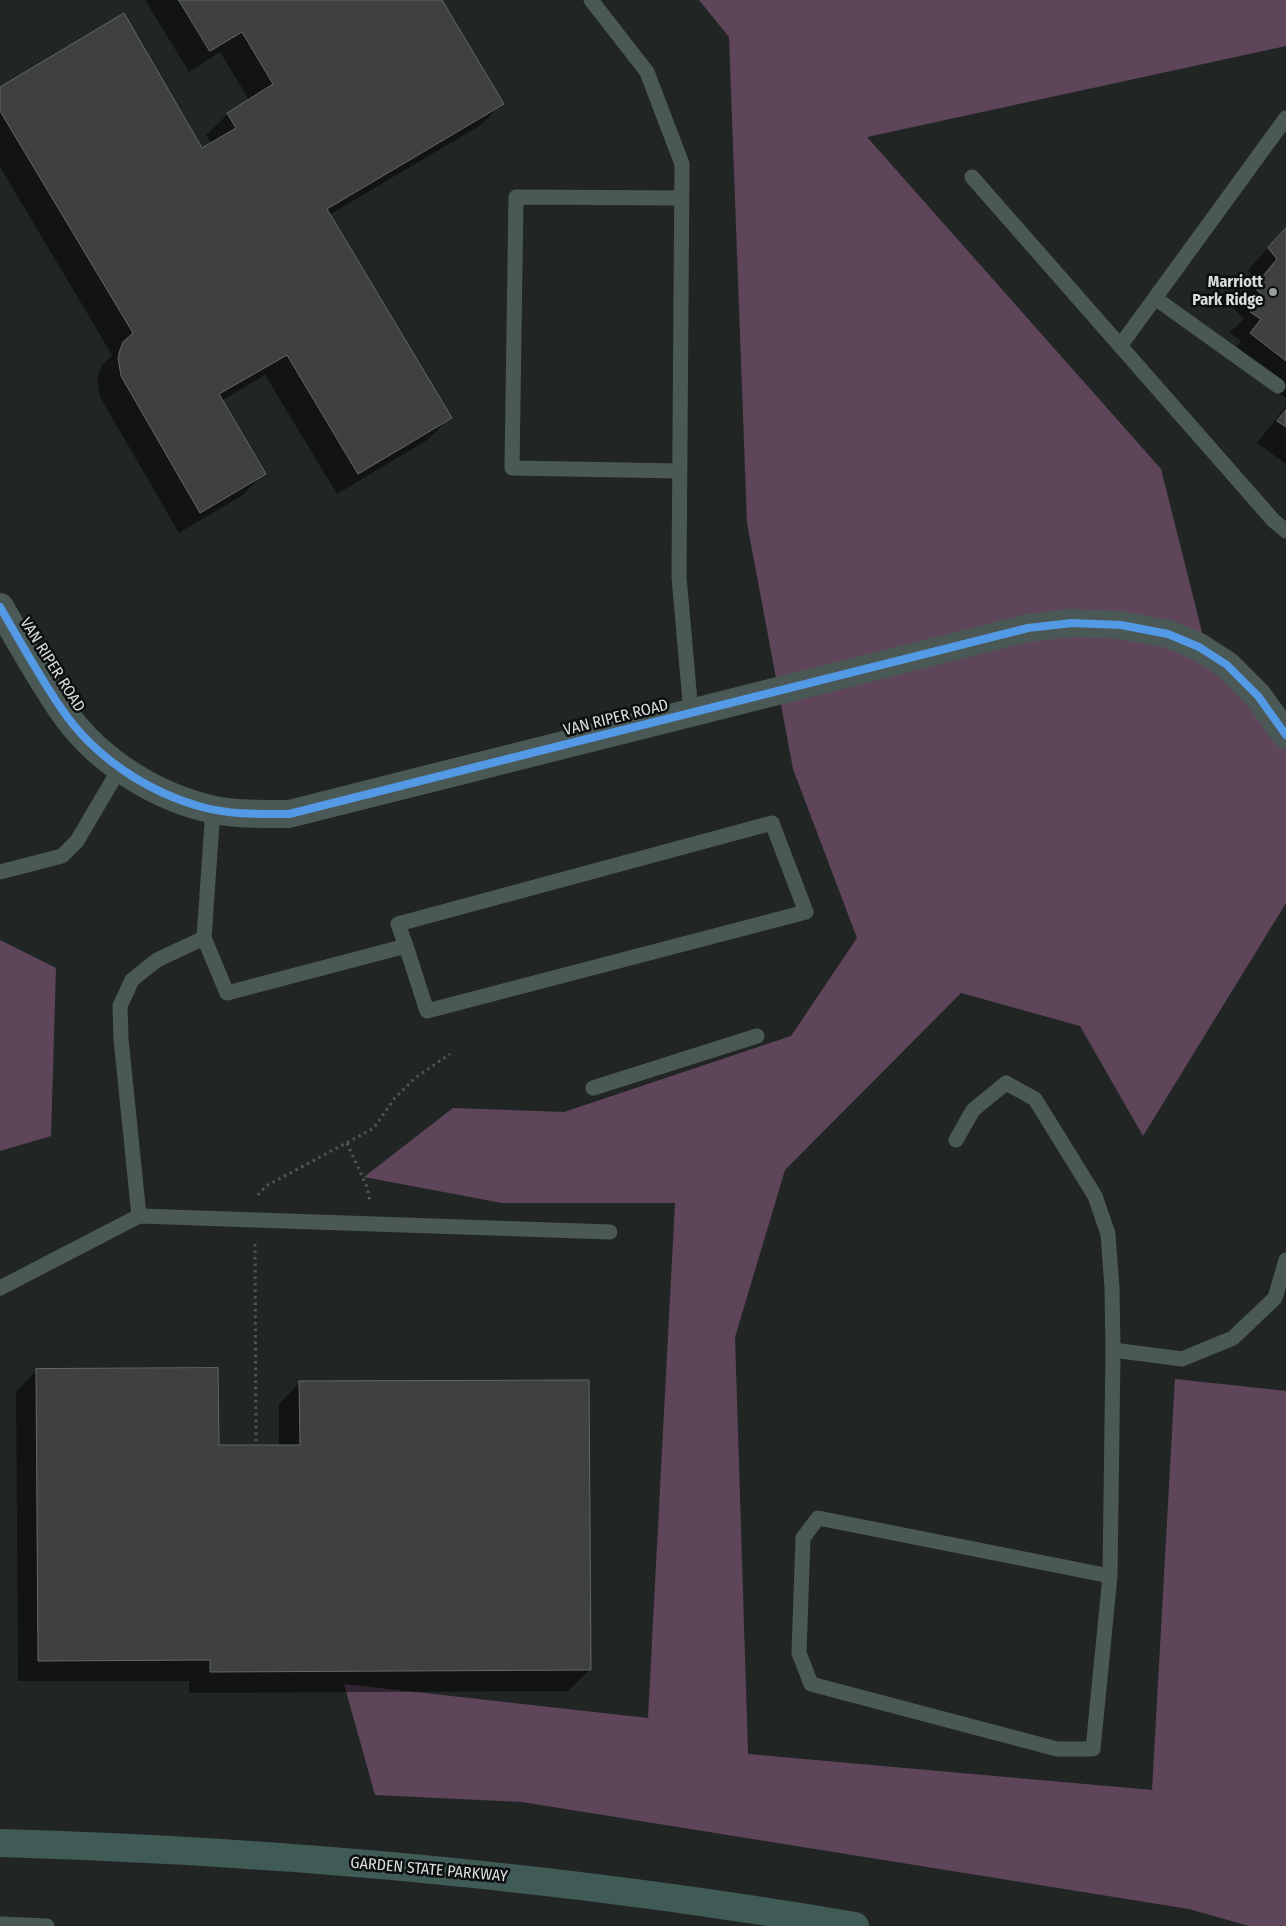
<!DOCTYPE html>
<html>
<head>
<meta charset="utf-8">
<style>
  body { margin:0 }
  canvas { display:block; background:#212625 }
</style>
</head>
<body>
<canvas width="1286" height="1926"></canvas>
<script>
const g = document.querySelector('canvas').getContext('2d');
g.lineJoin = 'round';
function fill(path, color) {
  g.fillStyle = color;
  g.fill(path, 'evenodd');
}
function stroke(path, color, width, dash) {
  g.strokeStyle = color;
  g.lineWidth = width;
  g.lineCap = dash ? 'butt' : 'round';
  g.setLineDash(dash || []);
  g.stroke(path);
}
function drawText(font, color, halo, rows, align = 'center') {
  g.font = font + ' "Fira Sans Condensed",sans-serif';
  g.lineWidth = 5;
  g.setLineDash([]);
  g.textBaseline = 'middle';
  g.strokeStyle = halo;
  g.fillStyle = color;
  for (const [text, x, y, turn = 0] of rows) {
    g.save();
    g.translate(x, y);
    g.rotate((+turn || 0) * Math.PI / 180);
    g.textAlign = isNaN(turn) ? turn : align;
    if (halo) g.strokeText(text, 0, 0);
    g.fillText(text, 0, 0);
    g.restore();
  }
}
fill(new Path2D(`
  M699,0h587v46l-419,91 294,332 47,187 78,72v175l-143,233 -63,-110 -119,-33 -176,177 -50,167 13,417 404,36 23,-411 111,12v535h-37l-60,-17 -667,-107 -147,-7 -31,-111 304,34 27,-515h-173l-138,-26 89,-69 111,4 227,-76 66,-98 -64,-169 -46,-246 -18,-486z
  M0,940l56,28 -5,168 -51,15z`), '#5e455a');
fill(new Path2D(`
  M145,0h296l61,104 -21,21 -152,90 121,202 -21,22 -92,55 -72,-119 -44,26 43,72 -21,22 -64,38 -79,-136 -3,-17 2,-8 3,-7 10,-10 -112,-188v-79l202,62 10,-6 -6,-9 22,-21 21,-14 -29,-48 -31,20z
  M1286,227v171l-56,-43 11,-14 -12,-8 15,-14 -10,-10 22,-28 -8,-11z
  M1286,406v58l-29,-21z
  M37,1370l180,76h62v-42l21,-22 290,288 -22,21 -379,2v-12h-171l-2,-289z`), '#0007');
const building = new Path2D(`
  M179,0h263l62,104 -177,105 125,209 -94,56 -71,-119 -68,39 47,80 -66,39 -79,-137 -3,-18 2,-8 3,-8 10,-9 -133,-222v-24l124,-74 78,135 34,-20 -9,-15 46,-29 -31,-52 -32,19z
  M1286,228v133l-36,-28 11,-14 -11,-7 14,-15 -10,-10 23,-28 -9,-11z
  M1286,410v17l-9,-6z
  M218,1368l1,77h81l-1,-64 290,-1 2,290 -381,2v-12l-172,1 -2,-292z`);
fill(building, '#3e4140');
stroke(building, '#636766', 1);
stroke(new Path2D(`
  M347,1143l20,44 3,14
  M258,1195l8,-9 108,-58 20,-29 21,-21 35,-24
  M255,1244l1,197`), '#4d5754', 3, [2.5, 4]);
stroke(new Path2D(`
  M591,0l56,72 35,92 -3,413 12,136
  M972,177l301,343 13,11
  M1155,298l123,88
  M1120,346l166,-228
  M680,471l-168,-3 4,-271 166,1
  M213,809l-9,129 23,55 179,-47 -8,-22 374,-101 34,89 -379,99 -21,-65
  M0,872l62,-16 15,-15 43,-73
  M593,1088l164,-52
  M956,1140l17,-30 33,-27 29,16 60,97 13,38 4,54 1,62
  M139,1216l471,16
  M0,1288l139,-72 -18,-177 -1,-33 12,-26 25,-20 47,-22
  M1110,1576l-292,-58 -15,20 -4,115 12,31 246,65h36l17,-173 3,-226 69,9 51,-21 42,-40 11,-38
  M0,1924l47,2`), '#4b5956', 15);
stroke(new Path2D(`
  M0,607c20,34 39,69 61,101 32,48 86,84 141,99 29,8 58,7 87,7l739,-186 44,-5 49,2 47,9 31,13 28,18 31,31 28,39`), '#4b5956', 28);
stroke(new Path2D(`
  M0,1843c286,8 572,35 855,83`), '#405a55', 28);
stroke(new Path2D(`
  M0,607c20,34 39,69 61,101 32,48 86,84 141,99 29,8 58,7 87,7l739,-186 44,-5 49,2 47,9 31,13 28,18 31,31 28,39`), '#5399e6', 8);
for (const [x, y, r, color] of [
  [1273,292,5,"#999e9d"]
]) {
  const dot = new Path2D();
  dot.arc(x, y, r, 0, 2 * Math.PI);
  g.fillStyle = color;
  g.fill(dot);
  stroke(dot, '#0c0f0f', 2);
}
drawText('bold 16px', '#dadfdd', '#0c0f0f', [
  ["Marriott",1263,283],
  ["Park Ridge",1263,301]
], 'right');
drawText('16px', '#dadfdd', '#0c0f0f', [
  ["VAN RIPER ROAD",52,665,58],
  ["VAN RIPER ROAD",616,718,-14],
  ["GARDEN STATE PARKWAY",429,1870,5]
]);
</script>
</body>
</html>
